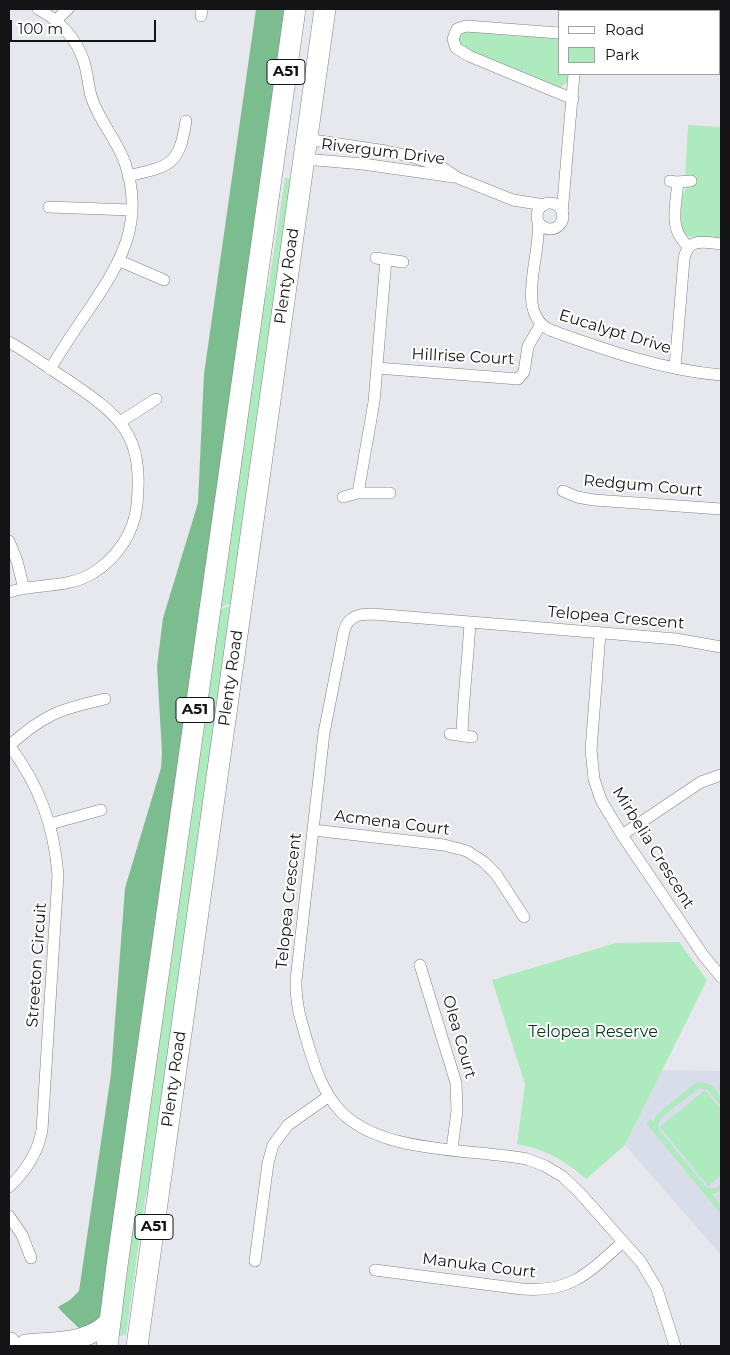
<!DOCTYPE html>
<html>
<head>
<meta charset="utf-8">
<style>
  body { margin:0 }
  #map { position:relative; width:730px; height:1355px; overflow:hidden; background:#e7e8ed; font-family:Montserrat,sans-serif }
  canvas { display:block }
  .frame { position:absolute; inset:0; border:10px solid #141416; pointer-events:none }
  .legend { position:absolute; left:558px; top:10px; width:162px; height:65px; box-sizing:border-box; background:#fff; border:1px solid #a1a1a2; margin:0; padding:6px 9px; list-style:none; font-size:15px; color:#141416 }
  .legend li { display:flex; align-items:center; gap:10px; height:25px }
  .legend b { width:25px; border:1px solid #a1a1a2 }
  .scale { position:absolute; left:10px; top:20px; width:146px; height:22px; box-sizing:border-box; border:2px solid #141416; border-top:0; padding-left:6px; font-size:15px; line-height:18px; white-space:nowrap; color:#141416; -webkit-text-stroke:4px #fff; paint-order:stroke }
</style>
</head>
<body>
<div id="map">
<canvas width="730" height="1355"></canvas>
<div class="frame"></div>
<ul class="legend">
<li><b style="height:6px;background:#fff"></b>Road</li>
<li><b style="height:14px;background:#adeabe"></b>Park</li>
</ul>
<div class="scale">100 m</div>
</div>
<script>
const g = document.querySelector('canvas').getContext('2d');
g.lineJoin = 'round';
function fill(path, color) {
  g.fillStyle = color;
  g.fill(path, 'evenodd');
}
function stroke(path, color, width, dash) {
  g.strokeStyle = color;
  g.lineWidth = width;
  g.lineCap = dash ? 'butt' : 'round';
  g.setLineDash(dash || []);
  g.stroke(path);
}
function drawText(font, color, halo, rows, align = 'center') {
  g.font = font + ' Montserrat,sans-serif';
  g.lineWidth = 4;
  g.setLineDash([]);
  g.textBaseline = 'middle';
  g.strokeStyle = halo;
  g.fillStyle = color;
  for (const [text, x, y, turn = 0] of rows) {
    g.save();
    g.translate(x, y);
    g.rotate((+turn || 0) * Math.PI / 180);
    g.textAlign = isNaN(turn) ? turn : align;
    if (halo) g.strokeText(text, 0, 0);
    g.fillText(text, 0, 0);
    g.restore();
  }
}
fill(new Path2D(`
  M662,1070l59,1v184l-96,-110z`), '#d9dce9');
fill(new Path2D(`
  M466,30l93,7v37h10c-1,7 -4,13 -12,14l-97,-42 -2,-8z
  M688,125l33,2v113l-34,-4c-14,-8 -8,-38 0,-49l-2,-10z
  M285,178l7,1 -58,423 -16,6 43,-298 8,-27z
  M232,605l-80,568 -7,26 -19,136 -9,1 101,-726z
  M679,942l28,38 -82,165 -39,34c-23,-20 -39,-29 -69,-35l8,-60 -33,-104 124,-37z
  M696,1083c15,-3 25,8 25,23l-13,-16 -9,-2 -37,29c-4,4 -4,7 -3,13l47,57 9,2 6,-5v7l-9,3 9,12v8l-75,-91 5,-4 2,3 4,-8z
  M705,1090l16,20v65l-13,11 -48,-59z`), '#adeabe');
fill(new Path2D(`
  M256,9h29l-188,1333h-9c-5,-14 -21,-23 -30,-35l12,-7 9,-9 32,-217 14,-186 36,-120 1,-15 -5,-87 6,-48 35,-115 6,-129z`), '#7cbd8f');
const street = new Path2D(`
  M38,9c21,11 39,30 46,53 4,12 4,25 8,37 8,23 25,41 33,64 20,59 -4,99 -35,145 -14,20 -27,40 -40,61
  M662,11l3,-2
  M201,16l1,-7
  M56,20l12,-11
  M559,33l-93,-7 -9,3 -4,10 3,9 13,8 104,43
  M719,62l2,1
  M306,139l80,12 27,6 27,9 18,12 55,22 31,5
  M304,159l59,5 91,13
  M128,176c42,-10 51,-10 58,-55
  M670,181l6,1 15,-1
  M678,182c-2,24 -10,47 10,64
  M537 216a13 13 0 1 1 26 0a13 13 0 1 1-26 0Z
  M49,207l82,3
  M562,214l12,-140
  M538,222c4,32 -24,90 12,108 55,20 113,40 171,45
  M376,258l27,4
  M386,259l-12,143 -16,91h32
  M120,261l44,19
  M9,342c20,11 38,25 57,37 55,37 78,55 71,126 -3,28 -20,53 -44,68 -26,16 -56,10 -84,19
  M675,367l9,-108c4,-22 20,-17 37,-15
  M377,368l141,11 6,-7 4,-26 13,-22
  M120,422l36,-23
  M563,491l14,6 17,3 127,9
  M343,497l15,-4
  M9,541l8,20 7,28
  M600,633l-9,117 3,29 7,21 21,35 81,120 18,22
  M450,734l22,3
  M462,736c1,-38 6,-76 8,-114
  M9,745c30,40 45,80 49,130l-16,255c-4,23 -16,41 -33,57
  M9,746c34,-31 51,-37 96,-47
  M50,824l51,-14
  M313,830l131,15 23,6 17,11 12,12 28,43
  M622,835l79,-53 20,-7
  M420,965l36,118 1,28 -5,38
  M9,1216l13,19 9,23
  M255,1261l13,-98 5,-18 15,-20 41,-29
  M375,1270l147,19c50,4 67,-17 101,-47
  M675,1346l-18,-57 -16,-27 -62,-70 -17,-16 -17,-10 -18,-7c-58,-11 -152,-4 -191,-53 -13,-16 -20,-36 -26,-55 -7,-24 -15,-46 -14,-71l28,-247 20,-102c4,-15 15,-17 29,-17l303,25 45,8`);
const primary = new Path2D(`
  M10,1342l2,4
  M26,1344c28,-3 64,0 84,-24`);
const highway = new Path2D(`
  M107,1346l10,-80 178,-1257
  M137,1346l188,-1337`);
stroke(street, '#7f8085', 12);
stroke(primary, '#7f8085', 20);
stroke(highway, '#7f8085', 22);
stroke(street, '#fff', 11);
stroke(primary, '#fff', 19);
stroke(highway, '#fff', 21);
for (const [x, y, w] of [
  [286,72,38],
  [195,710,38],
  [154,1227,38]
]) {
  const box = new Path2D();
  box.roundRect(x - w / 2, y - 12.5, w, 25, 4);
  g.fillStyle = '#fff';
  g.fill(box);
  stroke(box, '#141416', 1);
}
drawText('bold 15px', '#141416', null, [
  ["A51",286,72],
  ["A51",195,710],
  ["A51",154,1227]
]);
drawText('16px', '#141416', '#fff', [
  ["Rivergum Drive",383,152,7],
  ["Plenty Road",287,276,-82],
  ["Eucalypt Drive",615,332,17],
  ["Hillrise Court",463,357,3],
  ["Redgum Court",643,486,5],
  ["Telopea Crescent",616,618,5],
  ["Plenty Road",231,678,-82],
  ["Acmena Court",392,823,7],
  ["Mirbelia Crescent",653,848,58],
  ["Telopea Crescent",289,901,-84],
  ["Streeton Circuit",37,965,-86],
  ["Olea Court",459,1037,74],
  ["Plenty Road",174,1079,-82],
  ["Manuka Court",479,1266,7]
]);
drawText('16px', '#04391b', '#fff', [
  ["Telopea Reserve",593,1032]
]);
</script>
</body>
</html>
